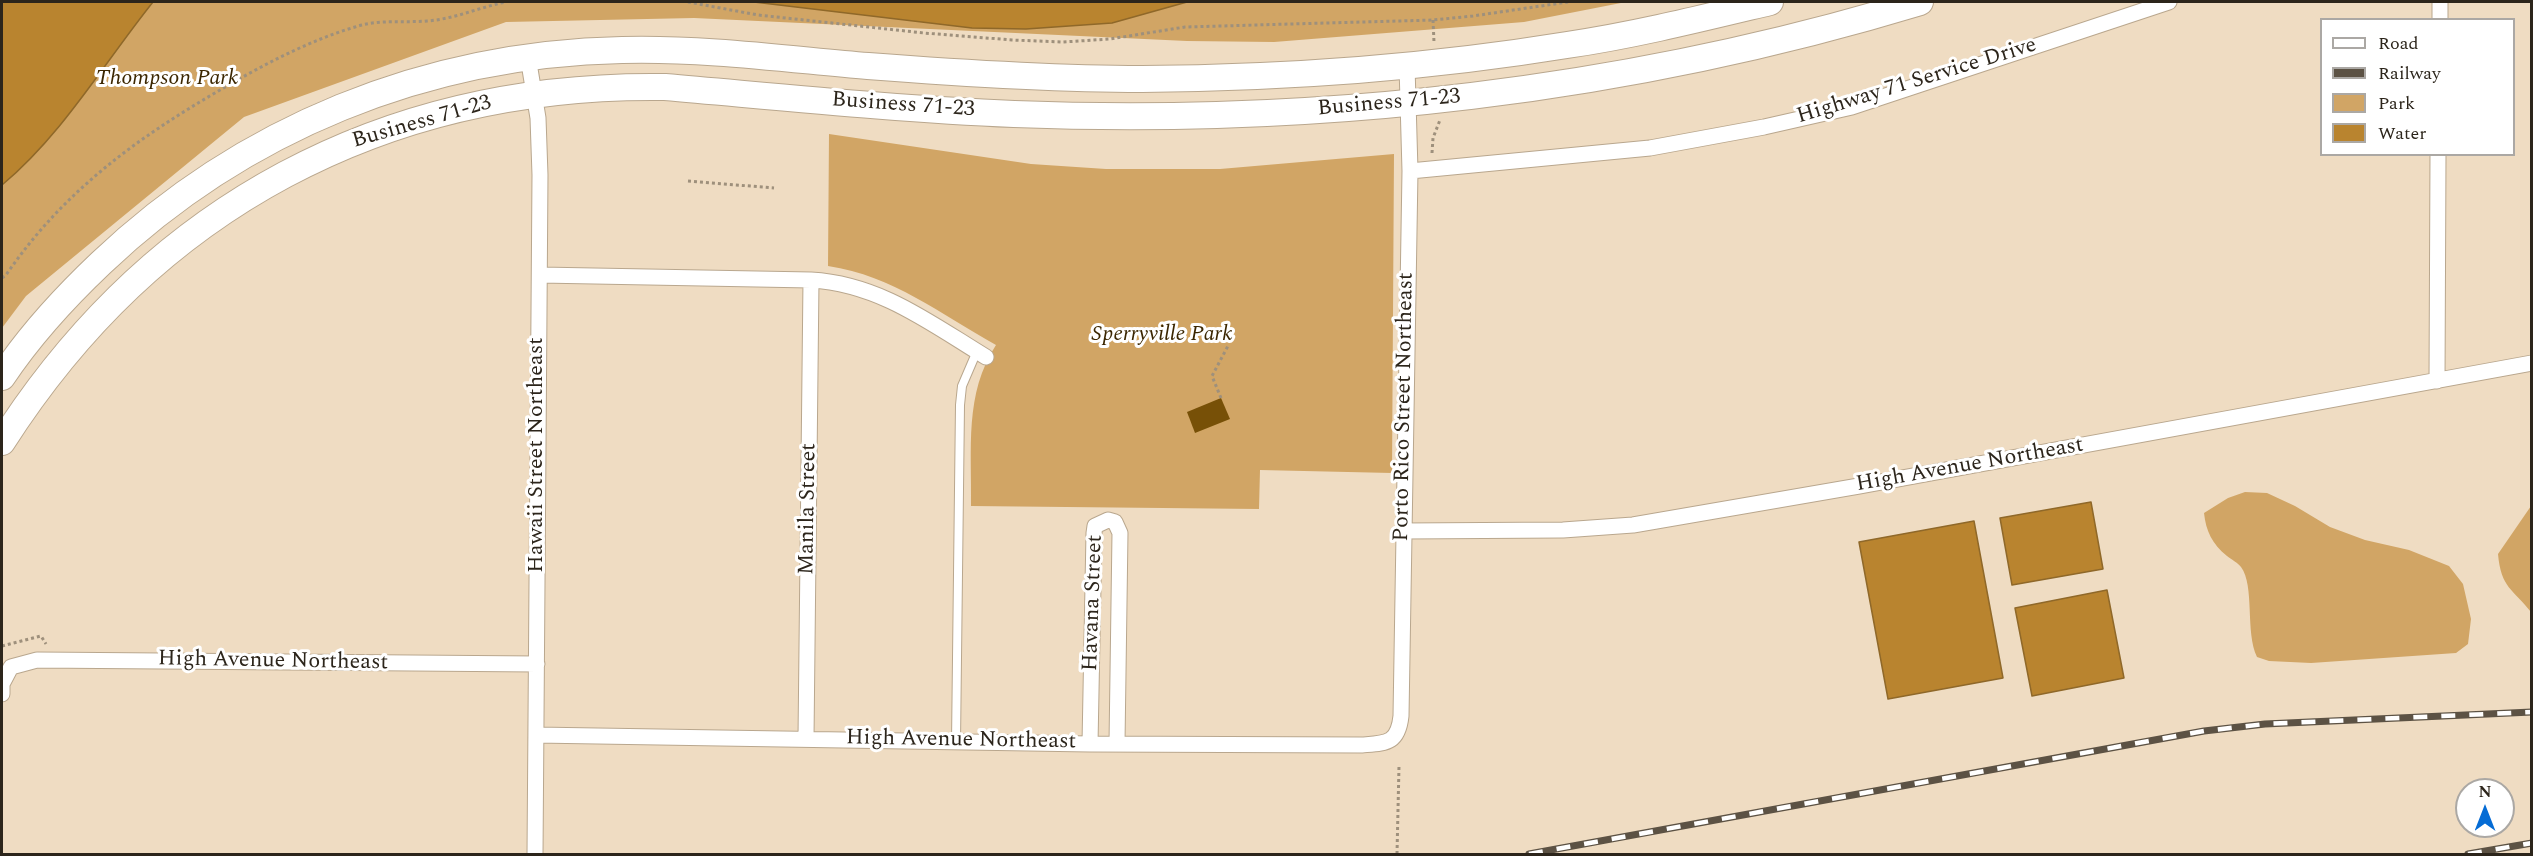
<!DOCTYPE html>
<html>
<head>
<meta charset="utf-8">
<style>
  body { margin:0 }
  #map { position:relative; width:2533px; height:856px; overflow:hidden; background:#efdcc2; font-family:Spectral,serif }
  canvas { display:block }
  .frame { position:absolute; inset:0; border:3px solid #2c251b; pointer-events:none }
  .legend { position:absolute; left:2320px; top:18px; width:195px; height:138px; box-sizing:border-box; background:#fff; border:2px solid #aba8a4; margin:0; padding:8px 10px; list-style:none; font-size:18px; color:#2c251b }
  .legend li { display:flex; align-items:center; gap:12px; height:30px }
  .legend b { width:30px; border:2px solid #aba8a4 }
  .north { position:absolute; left:2455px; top:778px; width:60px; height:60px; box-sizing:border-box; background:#fff; border:2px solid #aba8a4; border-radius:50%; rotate:0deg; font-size:16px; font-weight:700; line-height:24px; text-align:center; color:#2c251b }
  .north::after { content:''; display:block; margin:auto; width:21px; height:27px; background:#056cd5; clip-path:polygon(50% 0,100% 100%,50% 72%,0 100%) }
</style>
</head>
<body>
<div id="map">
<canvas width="2533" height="856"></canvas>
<div class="frame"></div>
<ul class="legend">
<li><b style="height:8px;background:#fff"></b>Road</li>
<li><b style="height:8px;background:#5c5244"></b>Railway</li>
<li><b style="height:16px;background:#d1a565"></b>Park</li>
<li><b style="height:16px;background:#b9842f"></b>Water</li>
</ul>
<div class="north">N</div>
</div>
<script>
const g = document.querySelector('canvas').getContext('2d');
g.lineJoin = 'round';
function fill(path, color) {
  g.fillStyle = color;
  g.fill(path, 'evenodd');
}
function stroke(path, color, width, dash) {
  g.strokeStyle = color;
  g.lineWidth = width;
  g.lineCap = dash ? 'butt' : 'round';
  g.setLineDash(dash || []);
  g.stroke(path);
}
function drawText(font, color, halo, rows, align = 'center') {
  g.font = font + ' Spectral,serif';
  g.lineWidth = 6;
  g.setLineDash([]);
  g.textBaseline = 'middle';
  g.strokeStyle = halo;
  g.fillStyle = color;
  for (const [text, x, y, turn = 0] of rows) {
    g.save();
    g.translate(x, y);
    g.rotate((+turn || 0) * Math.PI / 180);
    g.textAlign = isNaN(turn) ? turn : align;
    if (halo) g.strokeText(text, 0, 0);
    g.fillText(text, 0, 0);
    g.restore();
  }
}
fill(new Path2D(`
  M134,2h1492l-102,20 -250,20 -87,-1 -493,-23 -188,4 -262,95 -218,179 -24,32v-188z
  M829,134l202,30 75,5h114l174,-15 -2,319 -132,-3 -1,39 -288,-3c1,-57 -7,-112 25,-161 -56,-31 -102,-69 -168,-79z
  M2245,492l22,1 28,13 35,21 35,13 44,10 40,16 14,18 8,35 -3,25 -12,9 -145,10 -42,-2 -12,-4c-12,-25 -2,-71 -16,-90 -3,-4 -10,-8 -14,-11 -15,-12 -21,-25 -23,-43l24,-15z
  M2531,506v106c-18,-23 -30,-24 -33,-58z`), '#d1a565');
const water = new Path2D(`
  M2,2h151c-49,61 -90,132 -151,183z
  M754,2h433l-75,21 -86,6 -54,-1z
  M2091,502l12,67 -91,16 -12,-67z
  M1974,521l29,157 -115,21 -29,-157z
  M2107,590l17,88 -92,18 -17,-88z`);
fill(water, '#b9842f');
stroke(water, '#8f6829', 1.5);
fill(new Path2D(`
  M1221,398l9,21 -35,14 -8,-21z`), '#775007');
const service = new Path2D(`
  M956,742l4,-337 2,-19 15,-35`);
const minor = new Path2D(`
  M2440,20v-18
  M528,57l10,61 2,57 -5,679
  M1410,171l240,-23 114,-21 88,-20 317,-105
  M540,275l271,5c69,4 119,43 175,77
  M2437,381l1,-227
  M1404,531l159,-1 70,-5 226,-39 673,-123
  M2,694v-10l9,-17 26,-7 500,4
  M536,735l554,9 272,1c24,-2 36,-1 39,-29l9,-545 -3,-105
  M806,738l5,-458
  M1090,744l4,-211 1,-7 13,-6 7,2 5,11 -3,210`);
const trunk = new Path2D(`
  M2,377c28,-42 62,-79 99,-114 142,-135 325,-209 521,-213 83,-2 164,9 246,16 91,7 183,13 274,13 142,-1 284,-11 425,-34 68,-10 136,-27 203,-43
  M2,442c151,-236 383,-359 663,-355 116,10 233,22 349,27 306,12 613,-23 906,-112`);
stroke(service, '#b9a78e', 10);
stroke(minor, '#b9a78e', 17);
stroke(trunk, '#b9a78e', 28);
stroke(new Path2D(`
  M688,2l70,13 166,18 88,7 51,2 47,-3 75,-12 248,-7 40,-4 95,-14
  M1433,20l1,22
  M1432,153l1,-15 7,-18
  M688,181l86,7
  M2,278l4,-3c57,-83 128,-135 214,-185 43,-25 88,-49 135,-63 24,-8 48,-4 72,-6 28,-2 53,-14 79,-19
  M1221,398l-9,-22 17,-32
  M2,646l39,-10 5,8
  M1397,854l2,-88`), '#9e907c', 3, [3, 3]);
stroke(service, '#fff', 8);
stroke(minor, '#fff', 15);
stroke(trunk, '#fff', 26);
const rail = new Path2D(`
  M1529,854l675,-123 61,-7 267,-12
  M2468,854l64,-11`);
stroke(rail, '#5c5244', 7);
stroke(rail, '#fff', 4.5, [14]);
drawText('italic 22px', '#3b2601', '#fff', [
  ["Thompson Park",167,80],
  ["Sperryville Park",1162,336]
]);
drawText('22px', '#2c251b', '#fff', [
  ["Highway 71 Service Drive",1917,82,-17],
  ["Business 71-23",1389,104,-5],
  ["Business 71-23",903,106,4],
  ["Business 71-23",422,123,-16],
  ["Porto Rico Street Northeast",1405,407,-89],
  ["Hawaii Street Northeast",538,455,-90],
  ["High Avenue Northeast",1970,466,-10],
  ["Manila Street",809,509,-89],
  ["Havana Street",1094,603,-88],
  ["High Avenue Northeast",273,662,1],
  ["High Avenue Northeast",961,741,1]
]);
</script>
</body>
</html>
